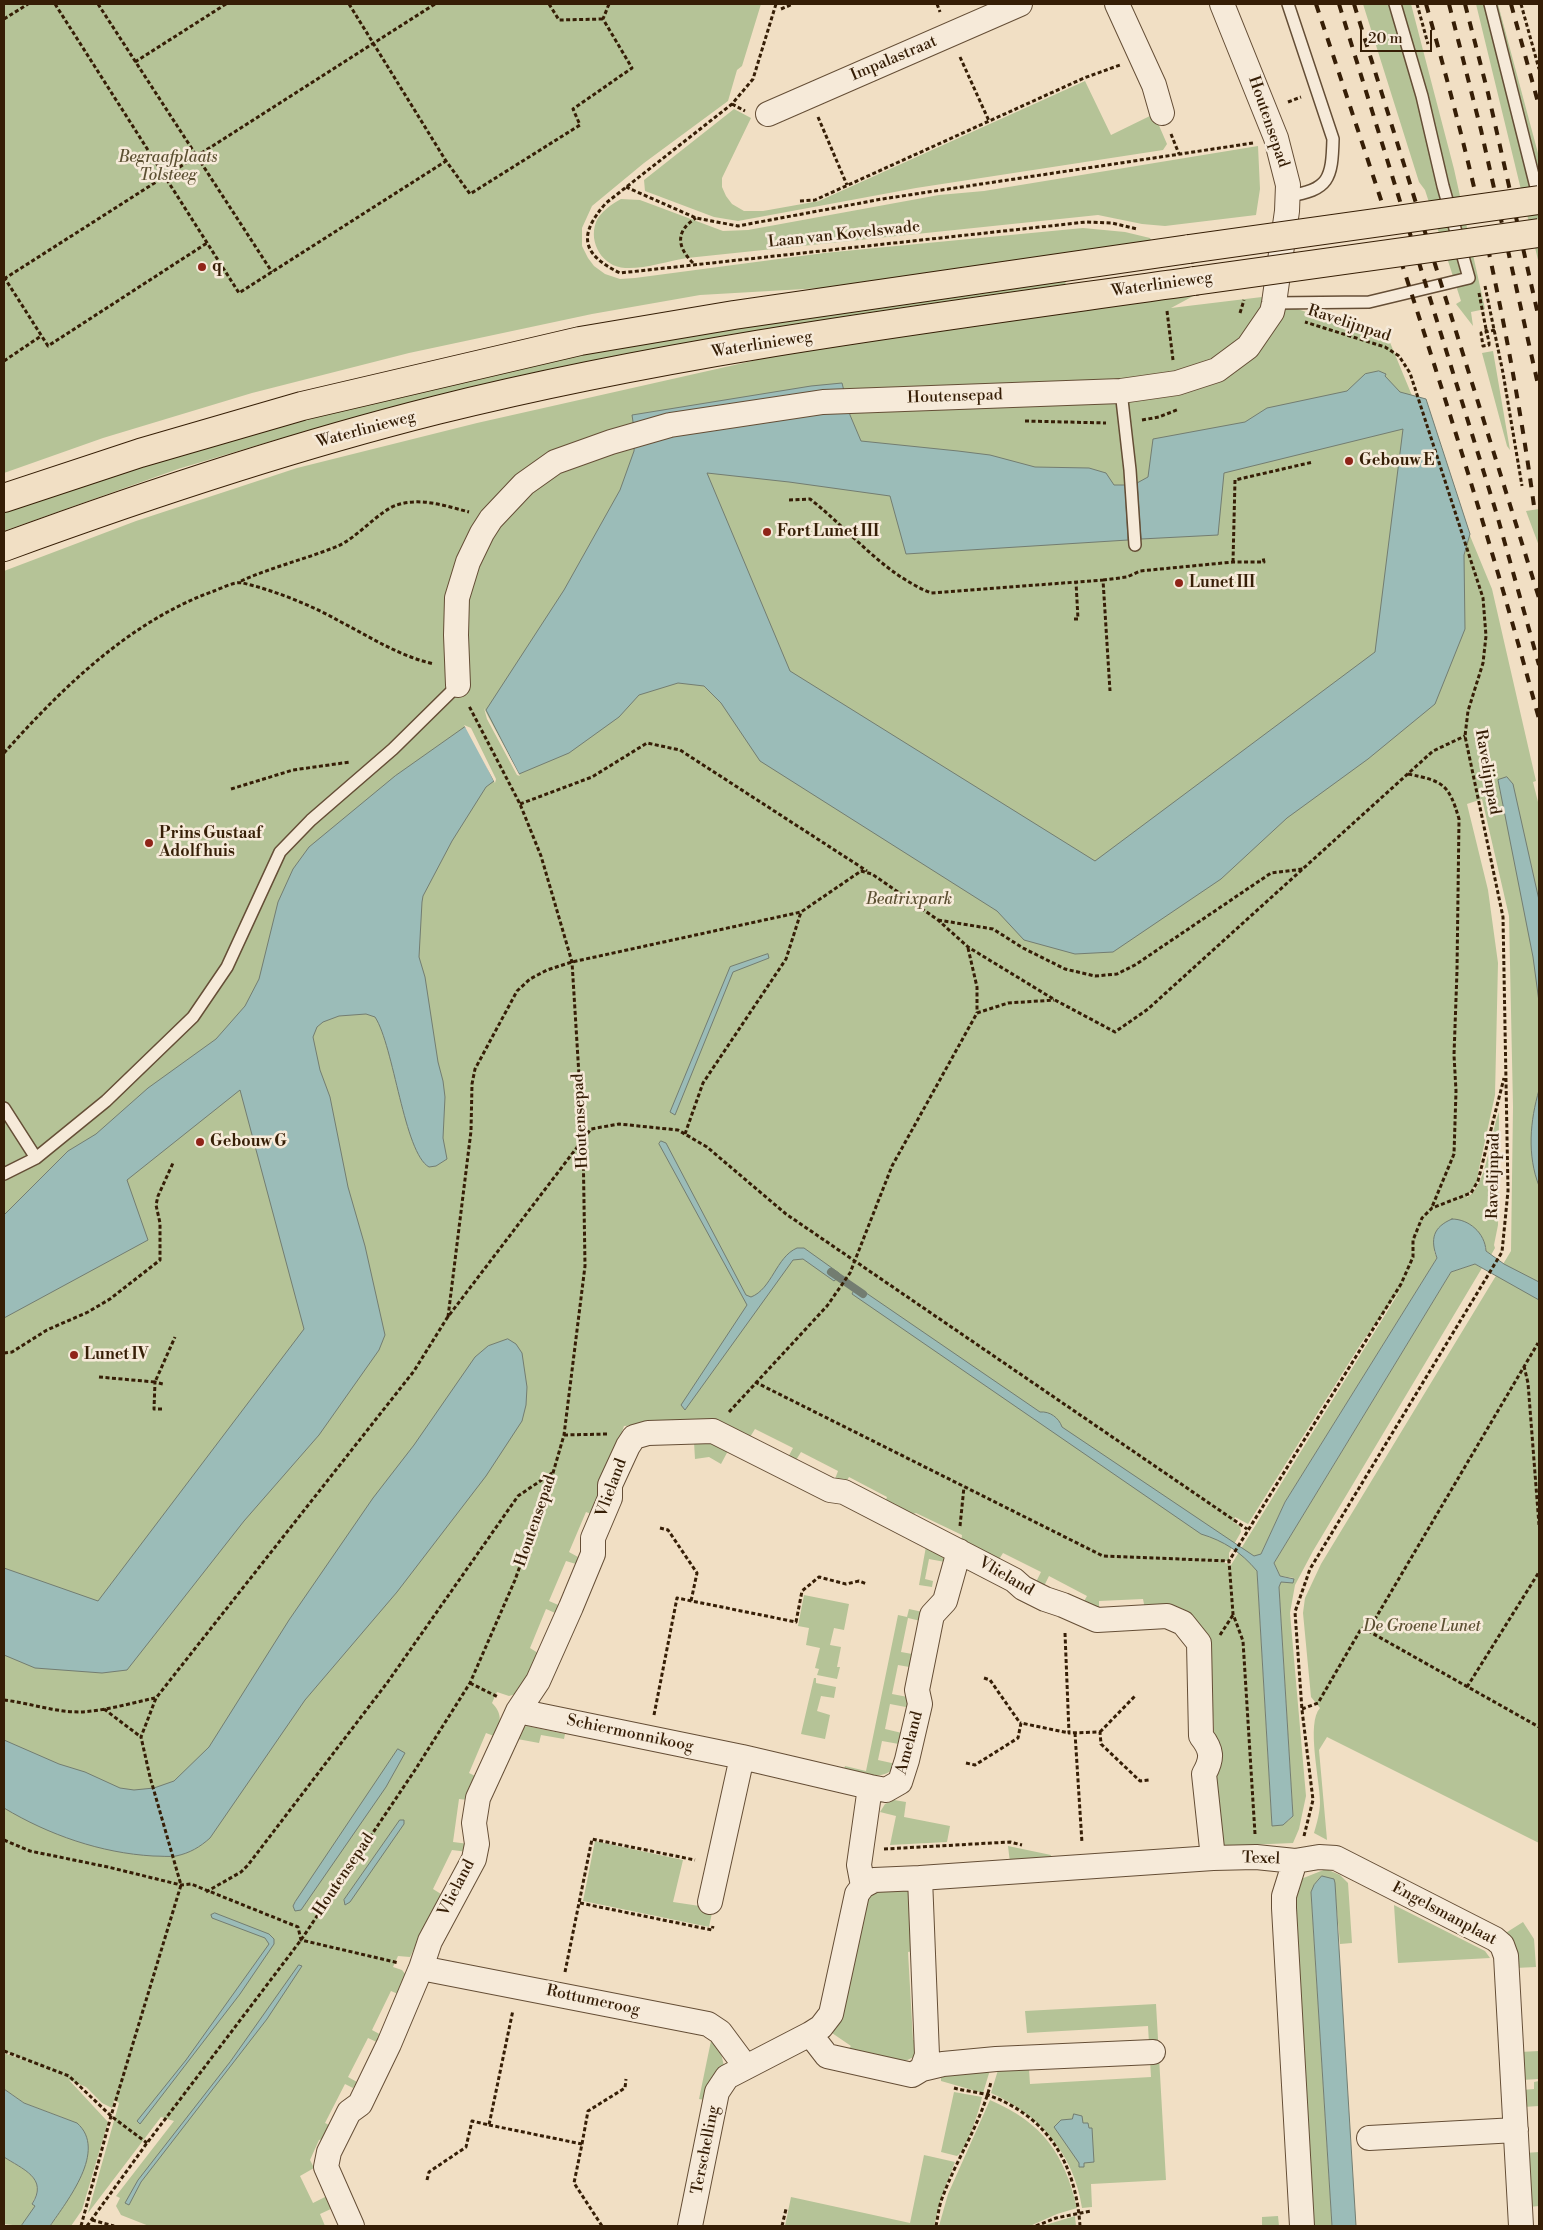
<!DOCTYPE html>
<html>
<head>
<meta charset="utf-8">
<style>
  body { margin:0 }
  #map { position:relative; width:1543px; height:2230px; overflow:hidden; background:#f1dfc4; font-family:"Libre Bodoni",serif }
  canvas { display:block }
  .frame { position:absolute; inset:0; border:5px solid #361e06; pointer-events:none }
  .scale { position:absolute; left:1360px; top:30px; width:72px; height:22px; box-sizing:border-box; border:2px solid #361e06; border-top:0; padding-left:6px; font-size:15px; line-height:18px; white-space:nowrap; color:#361e06; -webkit-text-stroke:4px #f6ead9; paint-order:stroke }
</style>
</head>
<body>
<div id="map">
<canvas width="1543" height="2230"></canvas>
<div class="frame"></div>
<div class="scale">20 m</div>
</div>
<script>
const g = document.querySelector('canvas').getContext('2d');
g.lineJoin = 'round';
function fill(path, color) {
  g.fillStyle = color;
  g.fill(path, 'evenodd');
}
function stroke(path, color, width, dash) {
  g.strokeStyle = color;
  g.lineWidth = width;
  g.lineCap = dash ? 'butt' : 'round';
  g.setLineDash(dash || []);
  g.stroke(path);
}
function drawText(font, color, halo, rows, align = 'center') {
  g.font = font + ' "Libre Bodoni",serif';
  g.lineWidth = 5;
  g.setLineDash([]);
  g.textBaseline = 'middle';
  g.strokeStyle = halo;
  g.fillStyle = color;
  for (const [text, x, y, turn = 0] of rows) {
    g.save();
    g.translate(x, y);
    g.rotate((+turn || 0) * Math.PI / 180);
    g.textAlign = isNaN(turn) ? turn : align;
    if (halo) g.strokeText(text, 0, 0);
    g.fillText(text, 0, 0);
    g.restore();
  }
}
fill(new Path2D(`
  M4,4h757l-19,62 -5,4 -9,31 -84,62 -52,43 -10,22v18l6,12 6,8 11,8 15,5 15,-1 189,-25 259,-25 42,4 25,6 2,4 -330,46 -122,7 -108,19 -183,39 -157,40 -149,45 -99,35z
  M1363,4h48l43,165 31,140 -14,3 2,14 -17,-22 5,-3 -36,-111 -6,-8z
  M1476,4h22l41,153v107z
  M1085,81l26,54 43,-21 13,30 -4,6 -247,38 -178,33 -24,-4 -69,-26 -1,-11 90,-71 17,9 -29,60v9l4,9 6,8 12,7h19l56,-10z
  M1258,146l2,43 -4,26 -91,11 -23,-2 -44,-9 -411,43c-19,3 -42,11 -62,10 -22,-1 -37,-25 -29,-46 4,-10 16,-18 25,-23l19,1 83,31 25,-1 191,-35 45,-4z
  M1065,279l1,8 -642,113 -149,40 -97,29 -174,62v-19l59,-22 141,-45 217,-57 223,-47z
  M1197,294l-26,14 91,-11 127,43 103,249 44,192 -3,1 6,24v1037l-212,-106 -8,13 8,90 -13,-7c3,-10 6,-21 6,-31 0,-22 -14,-79 0,-94l-9,-11 -8,-84 2,-15 16,-34 190,-313 2,-144 -4,-191 -27,-117 -15,5 21,86 10,73 -3,132 -17,78v8l-12,17c21,-10 24,-64 33,-86l-1,113 -4,20 1,3 -4,7 -5,-4v-4l-52,4 3,7 -152,244 -24,52 -4,17 15,255 16,-5 5,-5 -14,-229 2,-5 13,-4 -14,-2 -6,-13 177,-291 24,-8 7,4 -169,283 -18,34 -5,28 16,183 -7,33 -6,14 -70,3 -2,-3 -13,-209 -32,-28 -31,3 -2,-10 -44,2v7l-16,-5 4,-7 -38,-20 -7,14 -8,-4 7,-14 -38,-19 -5,8 -37,-18 1,-8 -46,-22 -9,3 -22,-13 2,-6 -38,-20 -4,7 -10,-5 3,-8 -37,-19 -8,13 -7,-4 7,-13 -38,-19 -5,8 -77,-14 -49,3c-11,29 -16,61 -30,89l-8,-3 -17,40 9,5 -2,7 -10,-3 -17,40 14,6 -3,8 -14,-6 -16,39 8,5 -19,40 -10,3 -12,-4 -5,11c11,11 9,21 2,33l-8,-3 -17,40 8,4 -9,23 -9,-1 -6,43 16,2 -1,8 -16,-2 -19,39 8,5 -31,63 -12,-1 -5,11 9,3 4,5 -8,19 -7,-3 -19,39 13,7 -4,7 -13,-6 -20,39 9,5 -4,6 -8,-4 -20,39 8,4 -4,10 -10,3 -9,20 4,8 -14,8 13,27 14,-7 6,12 -13,6 5,12h-176l-28,-11 -5,-9 4,-8 -4,-2 58,-75 -13,-4 -73,96 31,-110 -5,-3 -2,8 -10,-5 -16,-16 -17,-7 39,42 -26,88 -11,16h-21l5,-8 14,-98 -45,-17 -20,-14v-36l28,10 -28,-12v-1480l132,-50 161,-53 180,-45 315,-71zM1401,1289l-170,276 -11,-4h9v-8l12,-21 -1,-6 -7,-4 2,-5 13,7 114,-182z
  M1493,351l17,99 -3,-4 -25,-93z
  M1539,509v37l-13,-35z
  M712,1441l17,8 -8,15 -12,-7 -14,2 -1,-17z
  M927,1541l18,11v10l-16,-3 -4,20 8,2 -1,6 -13,-2z
  M804,1595l45,9 -5,26 -10,-2 -4,17 11,2 -4,20h3l-3,12 -20,-4 2,-6 -4,-1 5,-20 -14,-3 3,-17 -11,-2z
  M909,1609l18,4 -2,9 -17,-4 -7,34 17,3 -3,13 -17,-3 -6,29 21,4 -2,10 -21,-4 -5,25 17,4 -3,11 -17,-3 -4,19 18,4c-11,20 -34,8 -52,5l1,-3 21,5 32,-156 9,2z
  M814,1678h2v5l20,4 -2,11 -13,-2 -4,15 13,4 -5,24 -24,-5z
  M527,1726l38,8 -1,5 -23,-4 -2,8 -27,-5 11,-11z
  M894,1800l12,2 -2,15 46,9 -3,16 -57,3 6,-29 -16,-4 5,-8z
  M595,1841l88,19 -10,42 40,6 -4,19 -126,-26z
  M1008,1846l43,9 -1,6 -40,2z
  M1326,1869l14,6 8,8 4,60 -12,1 -6,-65 -16,1 -7,12 21,334h-21l-19,-319 9,-28z
  M910,1887l4,64 -6,1 5,88h6l-3,16 -13,6 -56,-11 4,-5 -19,-13 32,-132 11,-10z
  M1394,1905l91,46 5,7 -92,5z
  M1523,1922l11,17 2,28 -21,1 -11,-34z
  M1156,2004l10,176 -75,4 1,23 -10,1c-8,-54 -42,-93 -91,-115l7,-23 31,-1 1,15 121,-7 -3,-51 -121,7 -2,-22z
  M712,2036l8,13 4,17 -19,34 -6,-1z
  M1539,2051v28l-18,1 -1,-28z
  M990,2070l-7,23 -42,-12v-7z
  M1539,2081v25l-16,1 -1,-17 12,-1v-7z
  M954,2092l28,5c-2,12 -16,54 -25,59l-16,-4z
  M990,2100c53,23 74,53 87,108l-20,6 -27,12h-91l9,-32z
  M1539,2152v54l-10,1 -4,-54z
  M924,2155l31,7 -14,36 -7,28h-149l6,-29 119,26z
  M4,2157c18,12 45,21 28,46l4,3 -15,20 -17,-2z
  M1075,2216l1,10h-34z
  M1278,2216l1,10h-17v-9z`), '#b5c397');
const water = new Path2D(`
  M1379,371l7,3 -1,2 15,16 26,7 44,135 -6,21 1,74 -30,75 -67,55 -81,59 -66,61 -108,73 -38,2 -51,-14 -27,-29 -237,-150 -39,-58 -17,-17 -26,-3 -39,12 -20,22 -50,36 -50,21 -33,-64 78,-120 56,-100 14,-39 1,-16 -3,-20 179,-29 31,-3 8,32 11,26 97,10 32,4 45,12 54,1 17,5 8,12h11l3,55 -222,14 -16,-58 -101,-14 -82,-9 83,198 305,190 280,-209 28,-223 -179,44 -6,62 -77,4 -4,-56 11,-6 5,-38 92,-17 22,-14 80,-17 18,-17z
  M465,727l4,2 25,52 -8,6 -34,54 -29,55 -1,6 -3,55 6,20 13,85 5,19 2,16 -2,41 4,21 -11,7 -7,1c-25,-14 -35,-121 -54,-150l-9,-3 -27,2 -16,6 -6,5 -4,10 7,33 10,27 18,90 17,59 20,89 -6,15 -60,85 -75,86 -117,149 -25,3 -67,-5 -31,-13v-87l94,33 206,-272 -64,-239 -113,90 21,60 -144,78v-103l64,-64 28,-17 52,-46 68,-49 29,-33 14,-27 19,-77 15,-33 16,-22 86,-71z
  M1507,777l6,7 26,116v102l-6,-45 -35,-177z
  M768,954l1,4 -36,14 -58,143 -5,-3 60,-145z
  M1539,1090v96c-12,-31 -9,-65 0,-96z
  M661,1141l5,2 80,152 5,2c21,-8 25,-40 46,-49h7l35,25 1,3 -6,5 -31,-22 -10,1 -108,150 -4,-5 66,-100 -88,-161z
  M1452,1219c17,0 33,14 34,32l18,13 35,18v18l-64,-36 -24,8 -177,291 6,13 14,3 -1,4 -12,-1 -2,5 14,229 -10,9 -11,1 -15,-255c-16,-19 -33,-30 -56,-37l-349,-240 4,-8 184,126c10,-1 19,6 22,15l192,129 7,-2 24,-52 152,-244c-7,-19 -4,-31 15,-39z
  M508,1339l8,5 6,9 5,34 -1,18 -4,16 -36,55 -89,116 -92,108 -95,138c-10,9 -20,15 -34,18 -7,1 -15,0 -23,0 -52,-3 -104,-21 -149,-48v-68l55,24 26,8 35,16 14,2 20,-2 20,-7 35,-34 80,-127 84,-122 41,-53 61,-88 13,-11z
  M398,1749l7,4 -19,34 -85,123 -6,1 -2,-5 2,-4z
  M400,1820h4v4l-54,78 -5,3 -1,-5z
  M1322,1876l12,3 1,4 21,343h-24l-21,-334 3,-7z
  M215,1913l54,21 5,5v5l-34,50 -100,130 -3,-3 49,-61 83,-116 -4,-6 -53,-20 -1,-3z
  M299,1965l3,1 -35,53 -126,163 -12,23 -4,-2 13,-23 92,-118z
  M4,2089l20,14 53,20c31,27 -10,78 -27,103h-29l14,-20 -3,-2c17,-26 -10,-35 -28,-47z
  M1074,2114l8,2 1,7h5l1,5h3l2,34 -10,1v4h-5v-4l-25,-36 7,-7 11,-1z`);
fill(water, '#9bbcb8');
stroke(water, '#737d71', 1);
fill(new Path2D(`
  M484,708l5,10 31,58 -3,-1 -30,-56z
  M464,725l7,3 25,51 -1,4z`), '#f1dfc4');
stroke(new Path2D(`
  M831,1272l32,22`), '#737d71', 8);
const lane = new Path2D(`
  M1288,4l45,135c-1,40 -4,51 -45,57
  M1490,4l49,195
  M1274,303l95,-1 100,-24 -26,-92 -21,-90 -27,-92
  M1121,391l9,79 5,75
  M4,1108l32,50
  M4,1174l32,-16 70,-57 87,-84 34,-50 53,-115 31,-32 82,-71 65,-64`);
const street = new Path2D(`
  M1117,4l37,81 8,28
  M768,114l252,-110
  M458,685l-2,-50 1,-37 11,-36 14,-29 9,-14 33,-35 31,-22 56,-20 59,-17 153,-23 298,-11 56,-8 40,-13 31,-23 24,-35 2,-9 13,-92 1,-26 -12,-47 -54,-134
  M518,1711l224,46 128,30
  M1295,1861l-11,35v12l18,318
  M920,1878l293,-20 43,-1 39,4 24,-4 17,1 159,81 7,6 4,11 15,270
  M863,1886l11,-6 46,-2 7,177 -5,14 -10,6 -85,-19 -17,-22 11,-7 10,-13 26,-120 6,-8 -4,-21 11,-78 16,3 14,-8 7,-22 13,-56 -3,-14 15,-75 13,-14 14,-50
  M710,1902l32,-145
  M421,1968l287,56 12,8 26,35
  M922,2069l21,-5 53,-5 157,-7
  M1369,2138l147,-8
  M352,2226l-26,-59 3,-15 20,-40 11,-8 29,-60 32,-76 9,-27 44,-82 3,-15 -3,-21 4,-25 40,-87 20,-30 33,-74 22,-53v-16l17,-40v-13l18,-39 6,-9 14,-4 65,-2 117,59 14,2 170,88 9,8 22,11 18,6 34,15 70,-4 16,7 16,20 2,93c11,14 12,22 3,38l9,84
  M690,2226l27,-134 10,-15 83,-43`);
const primary = new Path2D(`
  M4,498l136,-45 162,-47 278,-65 154,-26 455,-66
  M4,547c142,-52 286,-100 433,-137 248,-62 504,-93 757,-129`);
stroke(lane, '#654e36', 14);
stroke(street, '#654e36', 26);
stroke(primary, '#361e06', 30);
stroke(new Path2D(`
  M55,4l184,289 207,-132
  M98,4l174,268
  M349,4l97,157 24,33 110,-69 -7,-16 59,-41 -29,-49 6,-15
  M549,4l10,16 44,-1
  M776,4l-23,75 -21,25 -126,99c-28,32 -25,51 14,70l466,-51 26,1 25,6
  M937,4l3,8
  M1417,4l11,40
  M1521,4l18,65
  M781,9l12,-5
  M4,19l24,-15
  M960,57l29,64
  M135,62l91,-58
  M1288,102l13,-5
  M732,104l13,7
  M818,117l29,68
  M1171,134l8,20
  M626,187l70,31 42,8 144,-27 371,-56
  M800,201l15,-1 269,-122 36,-13
  M693,263c-16,-16 -18,-32 3,-45
  M4,277l44,69 159,-103
  M4,279l431,-275
  M1485,286l18,87 19,113
  M1479,293l7,36
  M1167,311l6,49
  M1240,313l4,-13
  M1489,342v3l-6,1 -2,-13 14,-3
  M4,361l37,-25
  M1142,420l17,-3 20,-8
  M1025,421l81,2
  M789,500l21,-1c41,32 72,74 121,94l172,-13 7,111
  M1233,562l2,-82 78,-18
  M1103,580l24,-3 13,-6 93,-9h31l-1,-5
  M241,581c31,-14 65,-22 97,-35 20,-9 42,-36 59,-41 24,-8 49,1 72,7
  M1074,619h4l-2,-37
  M4,753c58,-65 126,-132 210,-162 8,-3 21,-10 29,-8 33,8 68,22 98,39 31,16 58,34 93,42
  M1408,774c35,7 41,10 51,45l-2,152 -3,84 2,36 -2,63 -22,53
  M231,789l62,-19 57,-8
  M520,804l72,-27 55,-34 33,7 187,121
  M938,920l55,9 30,19 42,21 30,7 22,-2 18,-9 136,-92 32,-4
  M968,948l9,39v26
  M685,1134l18,-51 83,-124 15,-47
  M448,1317l23,-186 1,-47 3,-15 42,-78 13,-12 17,-9 25,-8 229,-50 60,-41 11,3 66,46 30,27 87,53 60,32 33,-23 285,-258 32,-15
  M4,1353l8,-1 35,-22 41,-18 22,-13 50,-39v-37l-4,-18 2,-9 15,-33
  M1524,1366l4,17 11,142
  M99,1377l56,5 20,-45
  M755,1382l348,174 126,5
  M162,1409h-8l1,-27 8,2
  M729,1412l98,-106 23,-33 42,-107 85,-153 31,-10 46,-3
  M564,1435l44,-1
  M960,1526l4,-39
  M660,1528l8,2 29,43 -6,28
  M1368,1631l170,-288
  M1065,1633l4,100 31,-1 1,12 39,37 9,-1
  M1220,1635l13,-20
  M984,1678l6,2 30,43
  M470,1683l28,14
  M1467,1687l72,-115
  M4,1700c25,3 50,12 76,12 25,-1 51,-9 75,-14
  M104,1709l37,28
  M1302,1709l16,-6 43,-74 2,-1 176,99
  M654,1715l23,-117 119,24 6,-31 17,-14 27,7 13,-3 8,3
  M1100,1732l35,-36
  M1075,1733l7,110
  M966,1763l9,2 43,-27 3,-15 48,10
  M1255,1834l-12,-193 -10,-27 -4,-53 172,-277 12,-27v-17l9,-22 10,-10 39,-15 7,-12 26,-103
  M1304,1836l9,-36 -11,-90 -7,-98 15,-43 192,-317 6,-61 -5,-274 -38,-181 3,-25 15,-48 3,-27 -3,-38 -73,-225 -11,-17 -14,-9 -80,-25
  M4,1840l26,11 78,16 73,18 10,-1 107,43 3,13 98,23
  M884,1849l126,-7 12,3
  M206,1892l35,-20 7,-7 139,-182 131,-187 34,-23
  M580,1903l132,27 1,-4
  M565,1972l27,-133 103,21
  M4,2051l65,25 42,40 36,27
  M954,2088c11,3 24,4 34,7 61,22 88,70 92,131
  M489,2125l93,19 -8,39 28,43
  M582,2144l6,-33 37,-23 1,-9
  M427,2180l2,-8 37,-25 6,-26 17,4 24,-115
  M92,2220l22,6
  M81,2226l30,-110 70,-231 -31,-108 -9,-40 15,-39 258,-327 33,-53 144,-189 28,-5 59,6 29,17 79,67 461,315
  M87,2226l60,-83 154,-203 114,-170 55,-87 45,-103 38,-107 11,-38 21,-169 -2,-126 -11,-178 -31,-106 -21,-52 -51,-98
  M782,2226l4,-17
  M936,2226c2,-10 3,-21 7,-30 14,-38 38,-73 48,-114
  M1036,2226l20,-8 35,-7`), '#361e06', 3, [4, 2.5]);
stroke(lane, '#f6ead9', 11);
stroke(street, '#f6ead9', 24);
stroke(primary, '#f1dfc4', 28);
stroke(new Path2D(`
  M1316,4c79,237 158,474 223,715
  M1339,4l158,511 42,150
  M1354,4l185,594
  M1426,4c47,164 85,333 108,502
  M1449,4l32,126 58,259
  M1465,4l23,89 51,226
  M1511,4l28,102`), '#361e06', 4, [9, 9]);
const primaryBridge = new Path2D(`
  M1189,249l350,-49
  M1194,281l345,-48`);
stroke(primaryBridge, '#361e06', 30, []);
stroke(new Path2D(`
  M1486,329l3,13`), '#361e06', 3, [4, 2.5]);
stroke(primaryBridge, '#f1dfc4', 28);
for (const [x, y, r, color] of [
  [202,267,5,"#8f2418"],
  [1349,461,5,"#8f2418"],
  [767,532,5,"#8f2418"],
  [1179,583,5,"#8f2418"],
  [149,843,5,"#8f2418"],
  [200,1142,5,"#8f2418"],
  [74,1355,5,"#8f2418"]
]) {
  const dot = new Path2D();
  dot.arc(x, y, r, 0, 2 * Math.PI);
  g.fillStyle = color;
  g.fill(dot);
  stroke(dot, '#f6ead9', 2);
}
drawText('16px', '#361e06', '#f6ead9', [
  ["Impalastraat",894,59,-23],
  ["Houtensepad",1268,122,71],
  ["Laan van Kovelswade",844,235,-6],
  ["Waterlinieweg",1162,285,-8],
  ["Ravelijnpad",1349,324,18],
  ["Waterlinieweg",762,345,-9],
  ["Houtensepad",955,397,-2],
  ["Waterlinieweg",366,430,-15],
  ["Ravelijnpad",1487,772,80],
  ["Houtensepad",581,1121,-93],
  ["Ravelijnpad",1494,1176,-89],
  ["Vlieland",612,1488,-70],
  ["Houtensepad",536,1521,-71],
  ["Vlieland",1006,1577,30],
  ["Schiermonnikoog",630,1734,12],
  ["Ameland",910,1743,-75],
  ["Texel",1261,1859,2],
  ["Houtensepad",344,1875,-56],
  ["Vlieland",457,1888,-63],
  ["Engelsmanplaat",1444,1914,28],
  ["Rottumeroog",593,2001,12],
  ["Terschelling",706,2150,-79]
]);
drawText('italic 16px', '#5c5032', '#f6ead9', [
  ["Begraafplaats",168,158],
  ["Tolsteeg",168,176],
  ["Beatrixpark",909,900],
  ["De Groene Lunet",1422,1627]
]);
drawText('bold 16px', '#361e06', '#f6ead9', [
  ["q",212,267],
  ["Gebouw E",1359,461],
  ["Fort Lunet III",777,532],
  ["Lunet III",1189,583],
  ["Prins Gustaaf",159,834],
  ["Adolf huis",159,852],
  ["Gebouw G",210,1142],
  ["Lunet IV",84,1355]
], 'left');
</script>
</body>
</html>
